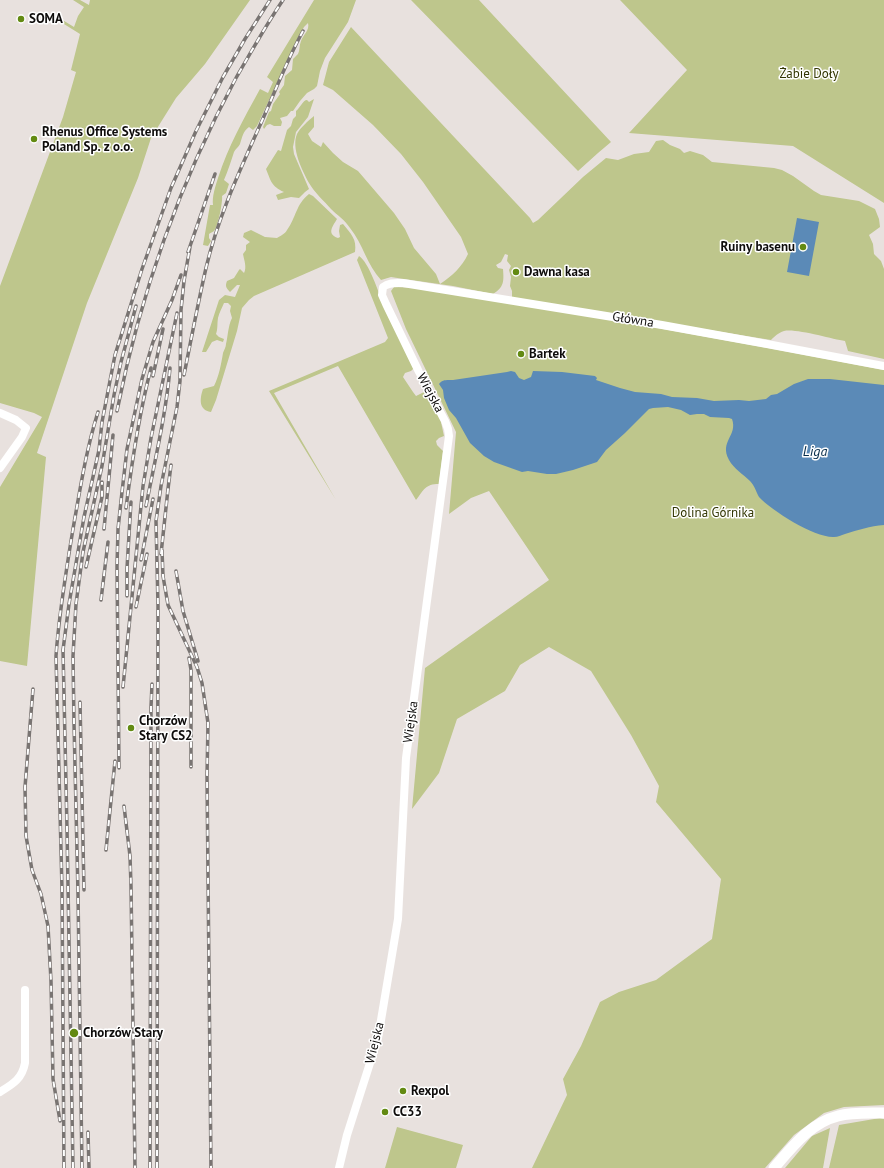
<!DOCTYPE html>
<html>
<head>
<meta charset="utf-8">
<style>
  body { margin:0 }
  canvas { display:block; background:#e8e1de }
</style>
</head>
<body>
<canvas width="884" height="1168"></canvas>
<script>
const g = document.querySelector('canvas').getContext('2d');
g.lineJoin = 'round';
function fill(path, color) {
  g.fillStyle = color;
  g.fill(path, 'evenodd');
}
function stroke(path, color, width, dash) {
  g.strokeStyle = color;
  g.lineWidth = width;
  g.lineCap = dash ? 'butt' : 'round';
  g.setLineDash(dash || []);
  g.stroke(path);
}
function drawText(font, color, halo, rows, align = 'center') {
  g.font = font + ' "PT Sans",sans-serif';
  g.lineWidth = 3;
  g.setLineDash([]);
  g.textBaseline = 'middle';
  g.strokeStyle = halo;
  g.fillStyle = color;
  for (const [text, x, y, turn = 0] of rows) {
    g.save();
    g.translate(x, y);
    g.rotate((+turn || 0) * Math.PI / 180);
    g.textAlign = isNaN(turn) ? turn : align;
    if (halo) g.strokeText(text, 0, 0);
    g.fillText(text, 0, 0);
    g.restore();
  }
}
fill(new Path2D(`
  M73,0h7l9,5 1,-5h160l-45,64 -29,34 -25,40 -13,40 -51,125 -50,150 9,4 -19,209 -27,-5v-174l42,-70 -8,-4 -34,-10v-117l63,-169 13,-45 -5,-2 9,-36 -24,-15v-3l18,11 4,-11 6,-9z
  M314,0h42l-8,22 -23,36 -5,13 -3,15 -3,3 -7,4 -7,8 -7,10h-2l-4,5 -7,2 2,4 -1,4h-7l-4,-2 -3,1 -3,4 -1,-2 6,-15 2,-1 2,-7 7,-10 -1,-2 5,-7 1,-9 7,-6 1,-11c1,-1 4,-4 5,-5 2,-4 1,-8 3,-13 2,-6 9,-11 7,-18l-4,4 -8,15 -39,84 -4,4 -4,-3c-6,4 -7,11 -9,17 -1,3 -5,5 -6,8 -3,9 -6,19 -10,28l5,4 -3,9 -4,3c1,5 -4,31 -8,35 -1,1 -4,2 -5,3v4l2,3 -3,5 -5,-1 7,-40h3c-1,-8 2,-18 5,-27 10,-31 26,-60 42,-89l8,4 5,-11 -6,-5z
  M411,0h68l132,142 -13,11 -20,18z
  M620,0h264v203l-91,-57 -164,-13 58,-63z
  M351,27l179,191 3,5 5,-3 45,-43 23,-19 12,2 16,-6 15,-2 7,-11 7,-1 7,5 10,4 4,4 6,-2 13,4 9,7 62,6 8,2 11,6 21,15 7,4 38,6 16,8 4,10 1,8 -11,8 4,9 1,10 7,7 3,8v90l-36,-8 -3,-10c-13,-2 -50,-13 -61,-10 -6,2 -9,5 -13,9l-259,-42v-7l-2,-5 1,-9 -2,-7 2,-4 -4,-5 1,-6 -3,-1 -4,8 -5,3 2,3 5,1c1,13 1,18 -10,25l-40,-8 -49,-7 -13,-2 -10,3c-14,-15 -18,-36 -31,-52 -5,-8 -13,-13 -19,-19 -7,-8 -17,-17 -22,-26 -7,-13 -18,-35 -12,-49 3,-6 11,-13 17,-18v11l-6,7 4,7 9,6 2,-5 10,11 10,9 15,9 36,42 11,16 9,19 22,26 4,10c12,-8 22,-17 28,-30l-7,-17 -38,-55 -22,-28 -28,-29 -40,-35 -10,-5 6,-23z
  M314,99l-6,18 -12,15 -3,15 1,7 15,35 -4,3 -6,6 -8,-1 -13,3 -2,-5 8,-3c-13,-6 -13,-11 -18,-23l12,-19 3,1 6,-21 4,-4 2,-7 3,-3v-5c4,-3 7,-11 11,-11l2,2z
  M309,194l4,2 24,23c-4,7 -11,15 1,19l2,-1 -1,-6 1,-6 3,-1c8,10 14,15 12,28l-101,44 -5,4 -7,8 -5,23 -21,69 -5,12c-13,-2 -11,-14 -8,-23l11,-3c5,-10 7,-21 9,-33 1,-3 3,-6 3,-9 2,-8 2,-18 6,-26l-2,-7 1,-5 -3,-3h-4c-2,5 -5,10 -6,15 -1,6 0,11 -2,16l3,3 5,2 -1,3 -6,-2 -5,2 -6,10h-4l17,-52 6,-5 10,2 5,-12h-3l-7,7c-4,-4 -5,-6 -3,-11l7,-3 5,-8 1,-1 4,4c3,-6 0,-13 -1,-19l3,-4v-5l4,-3 -7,-5 1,-4 7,-3 14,7 12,1c3,-2 8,-4 10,-8 9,-12 9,-26 22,-36z
  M359,256c10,6 20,38 25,50 10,21 20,41 30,62l-3,3 -6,2 -2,4 10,15 3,4 10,-5 15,31 3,14 -5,2 -3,3 1,4 6,6 -4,33c-14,0 -15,6 -23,16l-78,-134 -64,27 62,107 -67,-109 116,-49 3,-4 -31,-78z
  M394,287l48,2 331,60 111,21v735l-40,2 -20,6 -30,22 -29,33h-233l35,-73 -4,-16 18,-33 19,-44 19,-10 37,-12 56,-41 9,-60 -65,-77 3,-16 -28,-51 -40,-64 -42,-24 -29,18 -15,26 -48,28 -18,54 -27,36 13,-141 124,-88 -60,-89 -18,7 -22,16 7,-82 -50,-103 -15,-38z
  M880,1118l4,1v49h-55l10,-43z
  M397,1127l66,18 -7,23h-71z
  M830,1128l-7,40h-38l27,-32z`), '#bec68c');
fill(new Path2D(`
  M797,218l22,4 -10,54 -22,-4z
  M511,371l4,1 4,6 5,2 7,-3 2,-6 29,1 33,4 2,2 -1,2 24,8 15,4 26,2 11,3 25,1 17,3 25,-1 10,1 17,-2 5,-4 6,-1 17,-10 14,-5h22l54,6v140c-14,1 -26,5 -39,9 -4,1 -7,3 -11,3 -19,1 -62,-26 -75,-40 -3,-5 -4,-11 -9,-16 -7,-7 -16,-12 -21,-21 -10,-19 9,-24 3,-41l-3,-1 -19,-1 -6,-3h-7l-7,1 -9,-5 -13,-3 -15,1 -4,1 -24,24 -19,17 -9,12 -24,8 -17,4h-9l-19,-3 -6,1 -28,-10 -10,-6 -14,-13 -14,-25 -7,-8 -5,-12 -1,-8 -4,-6c3,-5 9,-4 14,-4l54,-8z`), '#5b8ab7');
stroke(new Path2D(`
  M0,413l16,7 10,8 -4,9 -22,31
  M0,1092c13,-8 22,-13 25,-29v-73
  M339,1168l8,-33 31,-97 20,-119 8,-161 43,-322 -1,-7 -3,-8 -26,-49 -33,-68 -4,-9 1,-8c6,-5 13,-4 20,-4l259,42 105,19 117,22`), '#fff', 8);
stroke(new Path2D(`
  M774,1168c18,-21 36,-45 64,-52 14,-4 31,-3 46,-3`), '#fff', 11);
const rail = new Path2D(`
  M188,252l27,-78
  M184,375c7,-35 14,-72 22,-107 12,-51 34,-98 55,-145 14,-31 26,-63 42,-92
  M153,376l10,-47
  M117,411c23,-116 63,-229 119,-333 15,-26 30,-53 47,-78
  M146,506c9,-46 20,-92 24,-138
  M126,508c6,-47 13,-94 25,-140
  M104,529l9,-94
  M162,550l1,26 5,29 29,62 5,16 6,40 -1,53 4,392
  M161,554l7,-65 3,-24
  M141,560l12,-61
  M86,567l16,-70v-15
  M176,571l7,40 15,50
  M127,596v-28l4,-66
  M101,600l7,-58
  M136,607l11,-53
  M189,658l2,12v97
  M123,687l20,-201 8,-48 26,-125
  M33,689l-8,98 1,49 6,34 9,24 7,32 3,55 2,98 7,42
  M80,702l4,188
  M119,768l-2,-202 1,-37 4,-37 5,-43 15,-70 11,-37 19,-42 9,-25
  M124,806l6,50 1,30 4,282
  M106,850l9,-89
  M88,1132l1,36
  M64,1168l-2,-279 -6,-233c3,-43 10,-85 17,-127 7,-39 13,-79 25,-117
  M73,1168l-6,-339 -4,-179 6,-46 15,-87 15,-67 3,-28 13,-67 27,-86 29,-81 25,-57 27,-54 22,-38 25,-39
  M82,1168l-4,-274 -4,-171 -1,-67 3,-52 7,-52 19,-86 12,-71 7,-33 15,-56
  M150,1168l1,-461 1,-23
  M157,1168l1,-562 -2,-85 5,-35 16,-79 3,-26 1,-71 3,-29 6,-34`);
stroke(rail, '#797472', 3.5);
stroke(rail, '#fff', 2, [6]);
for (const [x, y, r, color] of [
  [21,19,4,"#638a12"],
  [34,139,4,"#638a12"],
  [803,247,4,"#638a12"],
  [516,272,4,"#638a12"],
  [521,354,4,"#638a12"],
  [131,728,4,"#638a12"],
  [74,1033,5,"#638a12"],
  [403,1091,4,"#638a12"],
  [385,1112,4,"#638a12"]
]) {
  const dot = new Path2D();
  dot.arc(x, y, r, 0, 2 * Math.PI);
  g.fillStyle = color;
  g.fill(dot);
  stroke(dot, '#fff', 1.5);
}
drawText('bold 13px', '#0e0c0b', '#fff', [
  ["SOMA",29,19],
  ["Rhenus Office Systems",42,132],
  ["Poland Sp. z o.o.",42,147],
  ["Ruiny basenu",795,247,"right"],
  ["Dawna kasa",524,272],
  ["Bartek",529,354],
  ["Chorzów",139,721],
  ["Stary CS2",139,736],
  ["Chorzów Stary",83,1033],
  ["Rexpol",411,1091],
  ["CC33",393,1112]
], 'left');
drawText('13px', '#323602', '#fff', [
  ["Żabie Doły",809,74],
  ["Dolina Górnika",713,513]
]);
drawText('13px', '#0e0c0b', '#fff', [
  ["Główna",633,320,9],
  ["Wiejska",430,393,62],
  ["Wiejska",411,722,-82],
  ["Wiejska",375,1043,-76]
]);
drawText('italic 14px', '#072d4b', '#fff', [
  ["Liga",815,452]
]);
</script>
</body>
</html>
